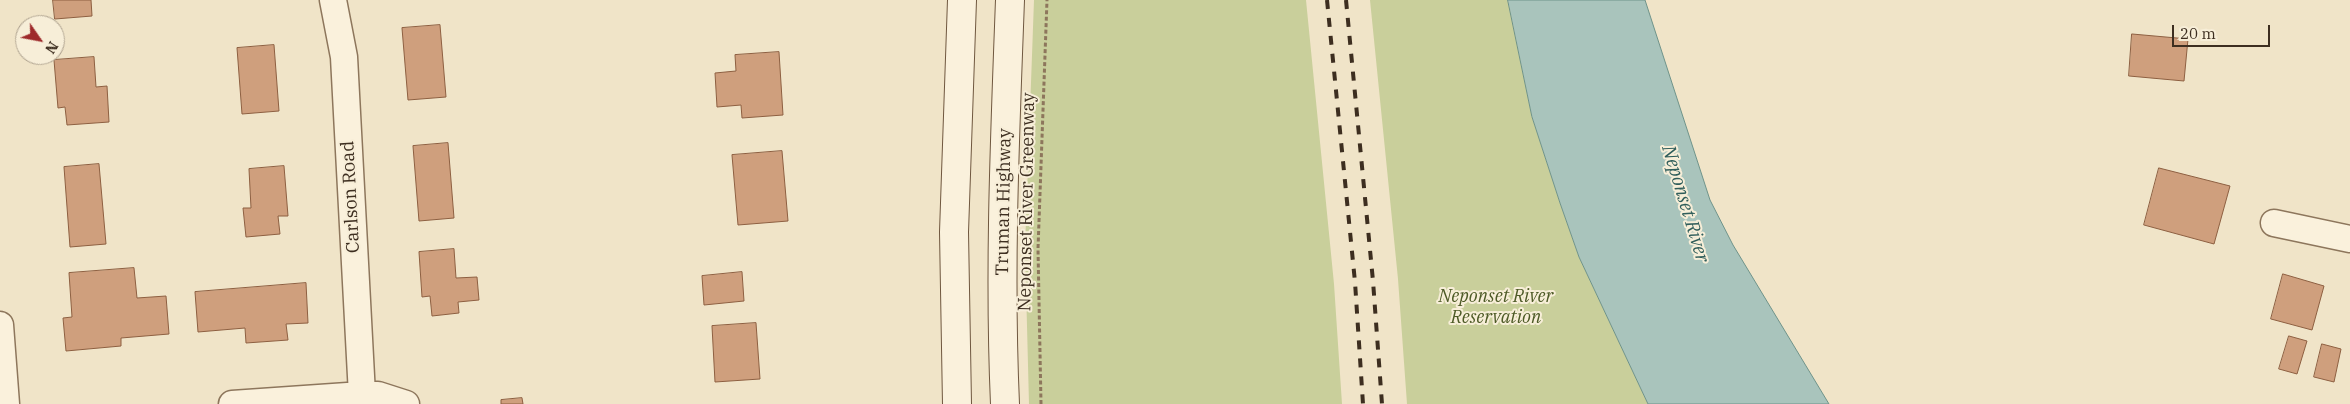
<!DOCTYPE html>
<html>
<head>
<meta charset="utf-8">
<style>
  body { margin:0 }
  #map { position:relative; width:2350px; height:404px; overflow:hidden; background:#f0e4c8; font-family:"IBM Plex Serif",serif }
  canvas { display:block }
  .north { position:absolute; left:15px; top:15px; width:50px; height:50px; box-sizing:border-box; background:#f7eed8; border:1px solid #ada18e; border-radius:50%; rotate:123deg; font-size:14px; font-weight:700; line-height:20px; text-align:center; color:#3d2e20 }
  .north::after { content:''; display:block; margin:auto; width:18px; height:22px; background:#9e2a2b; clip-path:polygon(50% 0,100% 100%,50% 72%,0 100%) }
  .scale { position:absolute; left:2172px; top:25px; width:98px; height:22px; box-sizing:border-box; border:2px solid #3d2e20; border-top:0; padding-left:6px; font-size:15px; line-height:18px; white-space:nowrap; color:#3d2e20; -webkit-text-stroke:4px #f7eed8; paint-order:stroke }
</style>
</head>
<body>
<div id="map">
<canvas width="2350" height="404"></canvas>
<div class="north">N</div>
<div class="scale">20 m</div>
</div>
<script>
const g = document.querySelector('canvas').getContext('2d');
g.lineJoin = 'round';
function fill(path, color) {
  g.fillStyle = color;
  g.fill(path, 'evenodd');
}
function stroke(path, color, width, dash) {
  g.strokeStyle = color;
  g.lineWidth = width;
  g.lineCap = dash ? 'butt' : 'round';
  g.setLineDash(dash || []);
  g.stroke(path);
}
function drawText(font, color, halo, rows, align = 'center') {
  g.font = font + ' "IBM Plex Serif",serif';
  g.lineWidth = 4;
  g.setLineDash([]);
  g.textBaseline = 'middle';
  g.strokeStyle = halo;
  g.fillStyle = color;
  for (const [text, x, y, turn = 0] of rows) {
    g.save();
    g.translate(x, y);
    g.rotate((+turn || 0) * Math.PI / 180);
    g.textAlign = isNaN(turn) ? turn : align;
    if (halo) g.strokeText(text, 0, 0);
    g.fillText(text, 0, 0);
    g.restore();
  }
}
fill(new Path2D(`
  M1034,0h272l28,284 8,120h-313l-4,-156z
  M1370,0h138l24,117 28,86 19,54 69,147h-241l-9,-125z`), '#c9cf9b');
const water = new Path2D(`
  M1508,0h137l65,200 23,45 96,159h-181l-69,-147 -19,-54 -28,-86z`);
fill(water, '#a9c4bc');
stroke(water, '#6f938a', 1);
const building = new Path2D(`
  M53,0h38l1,16 -37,3z
  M440,25l6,72 -38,3 -6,-72z
  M2132,34l56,5 -4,42 -55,-5z
  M274,45l5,66 -37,3 -5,-66z
  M779,52l4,63 -41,3 -1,-13 -24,2 -2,-34 21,-2 -1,-16z
  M94,57l2,30 11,-1 2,36 -42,3 -2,-18 -7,1 -4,-48z
  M448,143l6,75 -35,3 -6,-75z
  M782,151l6,70 -50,4 -6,-70z
  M99,164l7,80 -36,3 -6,-80z
  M284,166l4,50h-10l2,18 -34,3 -3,-29h8l-2,-39z
  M2159,168l71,18 -16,58 -70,-19z
  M454,249l2,29 21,-1 2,23 -21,2 1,11 -27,3 -2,-20 -8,1 -3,-45z
  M134,268l3,30 29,-2 3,38 -48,4v8l-55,5 -3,-33 9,-1 -3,-44z
  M742,272l2,29 -40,4 -2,-29z
  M2283,274l41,12 -12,44 -41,-11z
  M306,283l2,40 -22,1 2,16 -42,3 -1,-15 -47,4 -3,-40z
  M756,323l4,56 -45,3 -3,-56z
  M2289,336l18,5 -10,33 -18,-5z
  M2322,344l19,5 -7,33 -20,-5z
  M522,398l1,6h-22v-4z`);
fill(building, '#cf9f7d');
stroke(building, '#8d5f41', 1);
const minor = new Path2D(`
  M333,0l11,57 18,338
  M2274,223l76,16
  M0,325l6,79
  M232,404l130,-9h16l28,9`);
const secondary = new Path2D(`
  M957,404l-3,-172 8,-232
  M1005,404c-6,-135 0,-269 5,-404`);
stroke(minor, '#8d765c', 29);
stroke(secondary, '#6f573f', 30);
stroke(new Path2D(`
  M1041,404l-3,-155 9,-249`), '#8d765c', 3, [4, 2.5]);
stroke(minor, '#faf1dc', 26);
stroke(secondary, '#faf1dc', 28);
stroke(new Path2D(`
  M1327,0l28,282 8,122
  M1346,0l27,281 9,123`), '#3d2e20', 4, [9, 9]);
drawText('18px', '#3d2e20', '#f7eed8', [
  ["Carlson Road",351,197,-93],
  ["Truman Highway",1004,202,-89],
  ["Neponset River Greenway",1027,202,-89]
]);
drawText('italic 18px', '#4d5a26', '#f7eed8', [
  ["Neponset River",1496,297],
  ["Reservation",1496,318]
]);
drawText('italic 19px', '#2f5d5a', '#f7eed8', [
  ["Neponset River",1685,204,73]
]);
</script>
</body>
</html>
